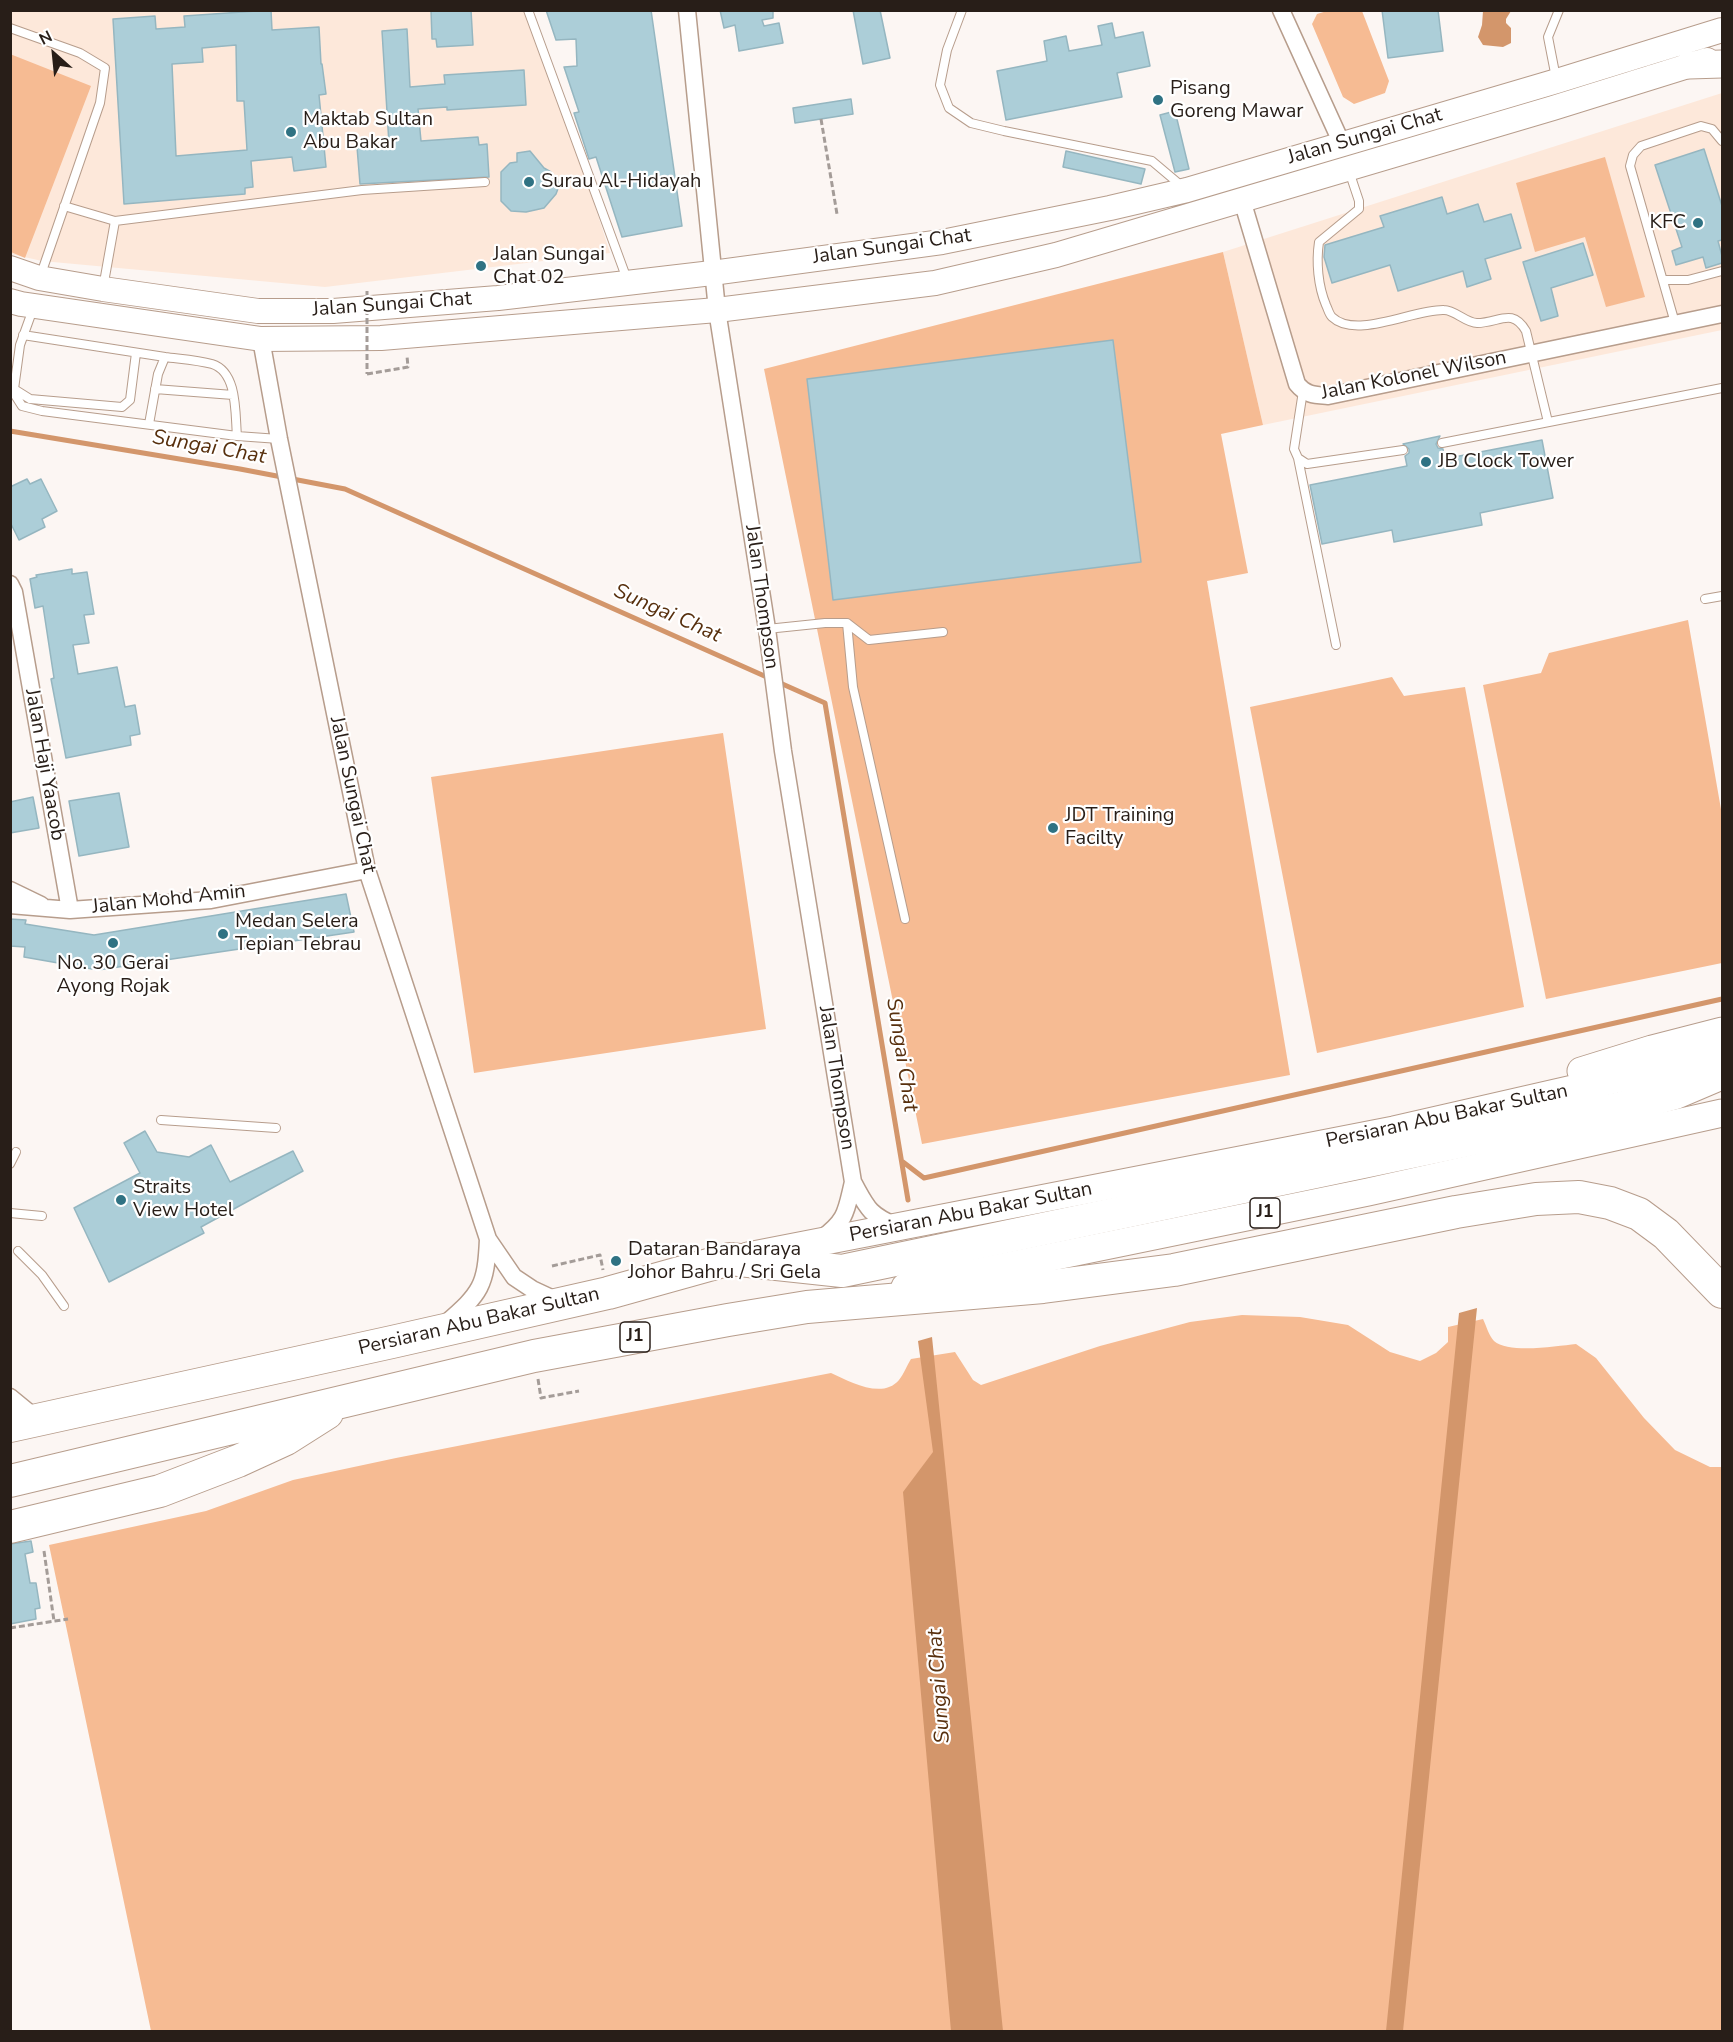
<!DOCTYPE html>
<html>
<head>
<meta charset="utf-8">
<style>
  body { margin:0 }
  #map { position:relative; width:1733px; height:2042px; overflow:hidden; background:#fcf6f3; font-family:"Nunito Sans",sans-serif }
  canvas { display:block }
  .frame { position:absolute; inset:0; border:12px solid #281e18; pointer-events:none }
  .north { position:absolute; left:24px; top:24px; width:60px; height:60px; -webkit-text-stroke:4px #fff; paint-order:stroke; rotate:333deg; font-size:16px; font-weight:700; line-height:24px; text-align:center; color:#281e18 }
  .north::after { content:''; display:block; margin:auto; width:21px; height:27px; background:#281e18; clip-path:polygon(50% 0,100% 100%,50% 72%,0 100%) }
</style>
</head>
<body>
<div id="map">
<canvas width="1733" height="2042"></canvas>
<div class="frame"></div>
<div class="north">N</div>
</div>
<script>
const g = document.querySelector('canvas').getContext('2d');
g.lineJoin = 'round';
function fill(path, color) {
  g.fillStyle = color;
  g.fill(path, 'evenodd');
}
function stroke(path, color, width, dash) {
  g.strokeStyle = color;
  g.lineWidth = width;
  g.lineCap = dash ? 'butt' : 'round';
  g.setLineDash(dash || []);
  g.stroke(path);
}
function drawText(font, color, halo, rows, align = 'center') {
  g.font = font + ' "Nunito Sans",sans-serif';
  g.lineWidth = 4.5;
  g.setLineDash([]);
  g.textBaseline = 'middle';
  g.strokeStyle = halo;
  g.fillStyle = color;
  for (const [text, x, y, turn = 0] of rows) {
    g.save();
    g.translate(x, y);
    g.rotate((+turn || 0) * Math.PI / 180);
    g.textAlign = isNaN(turn) ? turn : align;
    if (halo) g.strokeText(text, 0, 0);
    g.fillText(text, 0, 0);
    g.restore();
  }
}
fill(new Path2D(`
  M11,10l522,1 77,242 -285,34 -283,-26 -31,-7z
  M1722,93v237l-459,95 -40,-173z`), '#fde8da');
fill(new Path2D(`
  M1327,11h35l27,70 -4,12 -31,11 -11,-7 -31,-73 5,-10z
  M10,54l81,32 -66,172 -14,-6z
  M1605,157l40,140 -39,10 -21,-70 -50,15 -19,-69z
  M1223,252l40,173 -42,9 27,139 -41,8 83,494 -368,69 -158,-775z
  M1688,620l34,195v148l-176,36 -63,-314 58,-12 8,-20z
  M1392,677l12,19 61,-9 59,320 -207,46 -67,-346z
  M723,733l43,296 -292,44 -43,-296z
  M1242,1315l58,2 48,8 42,27 30,9 16,-8 12,-11v-15l35,-8c3,6 6,17 11,22 15,13 63,5 82,3l20,14 48,60 31,32 35,17h12v564h-1571l-102,-486 157,-34 87,-31 103,-22 435,-85c18,8 51,27 68,7 5,-6 8,-15 12,-21l44,-7 18,28 8,5 119,-39 90,-24z`), '#f6bb93');
fill(new Path2D(`
  M1483,11h28l-5,8v4l5,5v15l-8,4 -20,-2 -5,-8 4,-12z
  M1477,1308l-74,723h-17l73,-718z
  M932,1337l71,694h-52l-48,-539 30,-40 -15,-111z`), '#d3966b');
stroke(new Path2D(`
  M10,431l230,38 105,20 480,214 83,497
  M903,1162l21,16 798,-179`), '#d3966b', 5);
const building = new Path2D(`
  M271,10l1,20 47,-3 2,37h1l4,30 -7,1 7,72 -32,4 -2,-14 -41,4 2,26 -8,1v6l-121,10 -11,-185 42,-3 1,13 29,-2 -1,-11zM236,45l1,56h7l3,49 -71,6 -4,-92 31,-2 -1,-14z
  M431,10h40l2,35 -36,2 -1,-8h-4z
  M546,10h105l31,216 -60,11 -26,-80 -7,2 -15,-46 5,-1 -15,-45 13,-1 -1,-27 -20,1z
  M720,10h53v8l-11,2 2,6 15,-3 4,20 -44,8 -4,-26 -11,3z
  M853,10h27l10,48 -27,6z
  M1382,10h56l5,41 -55,7z
  M1112,23l3,15 28,-6 7,34 -33,7 5,24 -116,23 -9,-49 50,-10 -3,-20 22,-5 3,15 33,-6 -4,-19z
  M407,29l3,58 35,-3 -1,-9 80,-5 2,35 -79,5v-3l-29,2 3,32 57,-4 1,8 8,-1 2,33 -129,7 -3,-37 32,-3 -7,-113z
  M851,99l2,15 -58,9 -2,-15z
  M1175,111l14,58 -14,3 -15,-57z
  M1704,149l18,57v34l-4,1 4,15v7l-16,5 -3,-11 -27,8 -4,-14 10,-4 -27,-82z
  M530,151l14,17 7,4 1,4 5,1 2,9 -3,8 -12,14 -18,4 -15,-1 -10,-10v-29l9,-9 7,-1v-9z
  M1066,151l79,18 -4,15 -78,-17z
  M1442,197l5,17 31,-10 6,18 27,-8 10,34 -36,11 6,20 -24,8 -4,-16 -65,20 -8,-26 -58,18 -8,-26 1,-12 59,-18 -4,-11z
  M1583,243l10,32 -42,13 7,28 -17,5 -18,-59z
  M1113,340l28,222 -308,38 -26,-221z
  M1440,436l-4,8 2,4 5,1 1,10 98,-19 11,58 -73,15 2,12 -88,17 -2,-12 -70,14 -12,-59 97,-19 -2,-10 4,-3v-4l-6,-5z
  M27,479l3,5 11,-5 16,32 -15,8 3,8 -26,13 -9,-18v-35z
  M72,569v5l15,-2 7,42 -10,1 5,28 -16,2 5,29 39,-7 8,40 10,-2 5,29 -10,2 1,9 -65,13 -15,-79 3,-1 -11,-72 -8,2 -5,-29 7,-2 -1,-2z
  M119,793l10,54 -50,9 -10,-55z
  M33,797l6,31 -29,5v-31z
  M346,894l8,38 -256,38 -74,-13 1,-10 -15,-1v-27l16,1 -1,4 69,11z
  M145,1131l12,21 32,5 22,-12 19,37 63,-31 10,20 -102,56 3,6 -95,49 -35,-74 66,-35 -16,-30z
  M31,1541l2,11 -8,2 5,29h6l4,25 -5,1 1,10 -26,5v-80z`);
fill(building, '#acced8');
stroke(building, '#95b6c0', 1.5);
const lane = new Path2D(`
  M528,10l100,272
  M962,10l-15,40 -7,35 9,23 22,15 33,8 148,30 32,27
  M10,28l70,25 25,15 -5,35 -60,174
  M1556,78l-8,-41 11,-27
  M1349,171l10,30v8l-40,33c-3,20 -1,44 7,63 2,4 3,9 6,12 24,23 82,-8 112,-7 11,0 22,13 33,13 22,0 35,-16 49,8l22,91
  M64,206l51,15
  M1663,280h25l34,-9
  M103,288l12,-67 247,-31 123,-8
  M33,309l-13,36 -6,44 1,6 7,11 20,5 195,25 42,3
  M1675,323l-45,-157 3,-11 8,-9 60,-20 11,3 10,12
  M23,335l142,22
  M14,389l16,10 92,8 8,-7 6,-47
  M155,389l78,6
  M1303,391l-9,58 4,9 9,6 96,-14
  M149,424l9,-50 7,-17c15,2 32,3 47,7 26,8 23,50 25,72
  M1442,443l280,-55
  M1298,458l38,187
  M1705,599l17,-3
  M847,623l6,64 52,232
  M767,629l58,-6h22l22,17 74,-8
  M161,1120l115,8
  M10,1164l6,-12
  M10,1213l32,3
  M18,1251l24,24 22,31`);
const street = new Path2D(`
  M687,10l30,300 50,319 16,122 70,431c14,25 15,32 43,44
  M1281,10l61,134
  M1242,200l55,184c9,11 17,11 31,12l394,-82
  M261,339l18,100 88,431 121,369 26,38 18,12 28,13
  M10,584l4,8 56,318
  M10,890l31,15
  M10,905l60,5 141,-10 156,-30
  M821,1239c26,-19 25,-28 32,-57
  M445,1324c36,-31 41,-38 43,-85
  M10,1397l28,23`);
const secondary = new Path2D(`
  M10,268l29,10 64,11 155,22h75l165,-13 214,-25 230,-31 168,-34 77,-18 370,-109 165,-51
  M10,301l11,3 240,35 120,-1 336,-28 218,-27 121,-28 497,-147 154,-48`);
const primary = new Path2D(`
  M1689,65l33,-1
  M1581,1071l71,-22 70,-18
  M748,1256l646,-126 328,-75
  M905,1287l463,-95 354,-79`);
const highway = new Path2D(`
  M10,1426l382,-84 216,-49 122,-34 112,12 779,-163 54,-15 47,-20
  M10,1481l524,-125 194,-36 79,-13 236,-20 131,-17 282,-58 80,-13 43,-2 31,6 29,11 27,20 56,58
  M10,1527l150,-36 78,-30 48,-22 41,-26`);
stroke(lane, '#b79d8c', 10);
stroke(street, '#b79d8c', 19);
stroke(secondary, '#b79d8c', 26);
stroke(primary, '#b79d8c', 29);
stroke(highway, '#b79d8c', 34);
stroke(new Path2D(`
  M821,119l16,95
  M367,374l41,-7 -1,-11
  M552,1266l48,-11 3,15
  M538,1379l3,19 38,-7
  M44,1551l10,70
  M10,1628l58,-9`), '#a49c98', 3, [6, 3]);
stroke(lane, '#fff', 8);
stroke(street, '#fff', 16);
stroke(secondary, '#fff', 24);
stroke(primary, '#fff', 27);
stroke(highway, '#fff', 32);
stroke(new Path2D(`
  M367,291v83`), '#a49c98', 3, [6, 3]);
for (const [x, y, r, color] of [
  [1158,100,6,"#2f7283"],
  [291,132,6,"#2f7283"],
  [529,182,6,"#2f7283"],
  [1698,223,6,"#2f7283"],
  [481,266,6,"#2f7283"],
  [1426,462,6,"#2f7283"],
  [1053,828,6,"#2f7283"],
  [223,934,6,"#2f7283"],
  [113,943,6,"#2f7283"],
  [121,1200,6,"#2f7283"],
  [616,1261,6,"#2f7283"]
]) {
  const dot = new Path2D();
  dot.arc(x, y, r, 0, 2 * Math.PI);
  g.fillStyle = color;
  g.fill(dot);
  stroke(dot, '#fff', 2);
}
for (const [x, y, w] of [
  [1265,1213,30],
  [635,1337,30]
]) {
  const box = new Path2D();
  box.roundRect(x - w / 2, y - 15, w, 30, 4.5);
  g.fillStyle = '#fff';
  g.fill(box);
  stroke(box, '#281e18', 1.5);
}
drawText('bold 18px', '#281e18', null, [
  ["J1",1265,1213],
  ["J1",635,1337]
]);
drawText('20px', '#281e18', '#fff', [
  ["Pisang",1170,89],
  ["Goreng Mawar",1170,112],
  ["Maktab Sultan",303,120],
  ["Abu Bakar",303,143],
  ["Surau Al-Hidayah",541,182],
  ["KFC",1686,223,"right"],
  ["Jalan Sungai",493,255],
  ["Chat 02",493,278],
  ["JB Clock Tower",1438,462],
  ["JDT Training",1065,816],
  ["Facilty",1065,839],
  ["Medan Selera",235,922],
  ["Tepian Tebrau",235,945],
  ["No. 30 Gerai",113,964,"center"],
  ["Ayong Rojak",113,987,"center"],
  ["Straits",133,1188],
  ["View Hotel",133,1211],
  ["Dataran Bandaraya",628,1250],
  ["Johor Bahru / Sri Gela",628,1273]
], 'left');
drawText('20px', '#281e18', '#fff', [
  ["Jalan Sungai Chat",1365,137,-16],
  ["Jalan Sungai Chat",892,247,-8],
  ["Jalan Sungai Chat",392,305,-4],
  ["Jalan Kolonel Wilson",1414,376,-11],
  ["Jalan Thompson",761,597,82],
  ["Jalan Haji Yaacob",44,765,80],
  ["Jalan Sungai Chat",352,795,78],
  ["Jalan Mohd Amin",169,900,-6],
  ["Jalan Thompson",836,1078,81],
  ["Persiaran Abu Bakar Sultan",1447,1117,-12],
  ["Persiaran Abu Bakar Sultan",971,1213,-11],
  ["Persiaran Abu Bakar Sultan",479,1322,-13]
]);
drawText('italic 21px', '#58300e', '#fff', [
  ["Sungai Chat",209,448,10],
  ["Sungai Chat",667,614,24],
  ["Sungai Chat",901,1055,81],
  ["Sungai Chat",940,1686,-94]
]);
</script>
</body>
</html>
